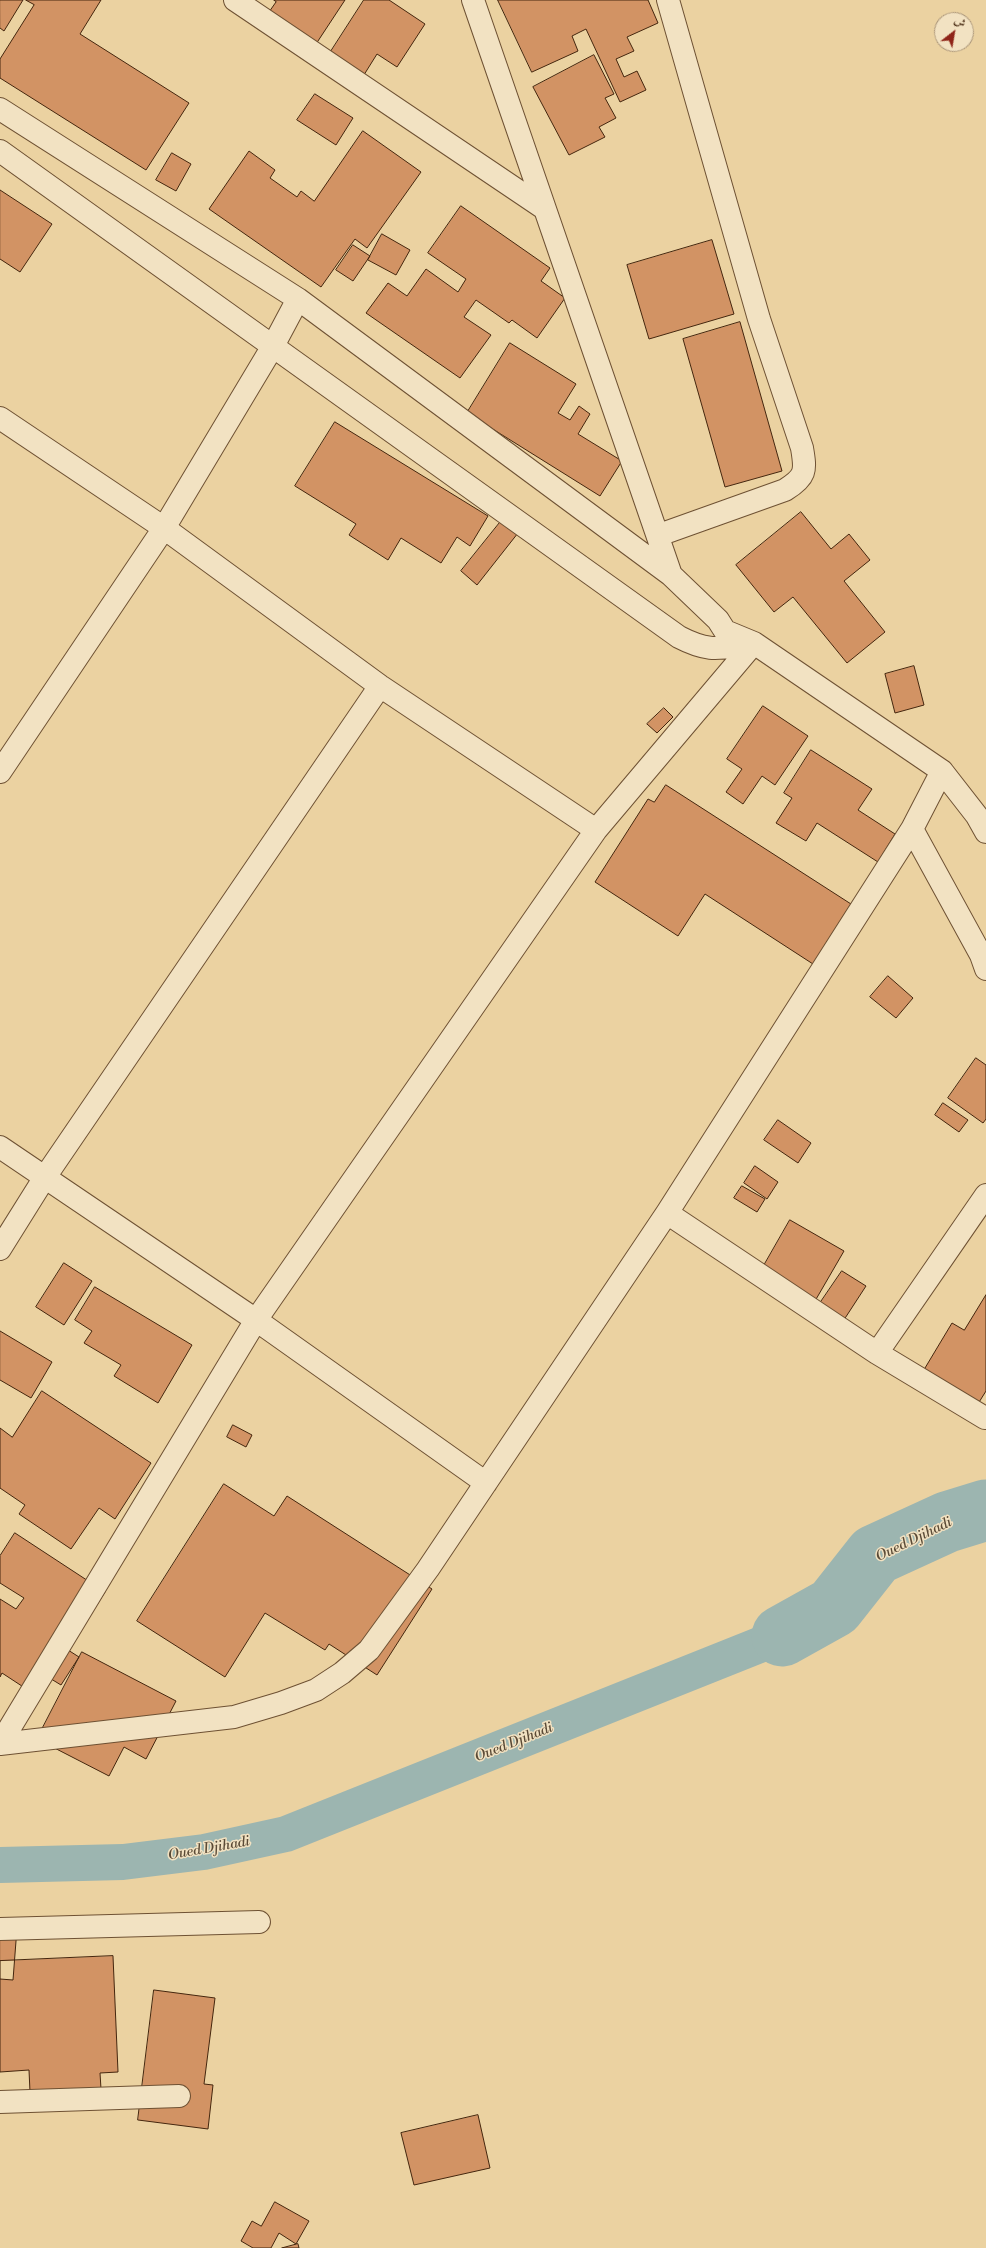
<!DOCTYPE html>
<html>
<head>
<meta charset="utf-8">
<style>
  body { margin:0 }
  #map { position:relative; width:986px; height:2248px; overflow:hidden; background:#ebd2a1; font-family:"Libre Bodoni",Amiri,serif }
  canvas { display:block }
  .north { position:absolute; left:934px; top:12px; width:40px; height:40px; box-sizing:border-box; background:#f2e2c2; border:1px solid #ac977a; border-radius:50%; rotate:31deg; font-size:11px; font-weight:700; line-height:16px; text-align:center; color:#44260e }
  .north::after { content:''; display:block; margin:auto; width:14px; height:18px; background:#8f2418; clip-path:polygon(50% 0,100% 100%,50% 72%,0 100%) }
</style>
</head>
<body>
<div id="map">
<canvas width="986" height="2248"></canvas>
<div class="north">ش</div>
</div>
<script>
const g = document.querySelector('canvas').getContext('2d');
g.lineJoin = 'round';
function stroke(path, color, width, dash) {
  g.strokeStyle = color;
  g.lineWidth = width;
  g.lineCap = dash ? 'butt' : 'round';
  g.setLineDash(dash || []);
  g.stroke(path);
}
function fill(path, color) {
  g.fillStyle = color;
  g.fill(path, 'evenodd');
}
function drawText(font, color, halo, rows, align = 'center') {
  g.font = font + ' "Libre Bodoni",serif';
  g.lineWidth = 3;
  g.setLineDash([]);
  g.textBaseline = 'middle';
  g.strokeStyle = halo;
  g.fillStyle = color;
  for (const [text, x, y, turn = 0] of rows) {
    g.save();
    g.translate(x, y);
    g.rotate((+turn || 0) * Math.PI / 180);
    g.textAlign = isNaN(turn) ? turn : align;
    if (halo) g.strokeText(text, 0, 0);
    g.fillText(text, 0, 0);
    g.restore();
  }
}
stroke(new Path2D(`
  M0,1865l123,-3 81,-10 82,-18 496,-198`), '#9cb5b0', 36);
stroke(new Path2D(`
  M782,1636l52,-29 41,-52 72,-33 39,-12`), '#9cb5b0', 61);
const building = new Path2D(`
  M0,0h23l-19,31 -4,-3z
  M26,0h75l-21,34 109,69 -43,67 -146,-92v-19l34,-54z
  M274,0h71l-29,44 -47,-32 7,-10z
  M364,0h25l36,24 -28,43 -20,-13 -15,24 -34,-22z
  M498,0h150l10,23 -31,14 7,14 -18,8 8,18 13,-6 9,19 -26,12 -34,-73 -14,7 6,15 -46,21z
  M594,55l20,39 -9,4 11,20 -17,9 6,10 -36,18 -36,-68z
  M315,94l38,24 -17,27 -39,-25z
  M363,131l58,41 -54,76 -12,-9 -34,48 -112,-78 40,-58 26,19 -5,8 27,19 4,-6 13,10z
  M172,153l19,11 -15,27 -20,-11z
  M0,190l52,34 -32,48 -20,-13z
  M461,206l89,62 -9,13 24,17 -28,40 -25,-18 -3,3 -33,-23 -12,17 27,18 -31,43 -94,-65 22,-30 19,13 19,-27 32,23 8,-13 -38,-26z
  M382,234l28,16 -14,25 -28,-15z
  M712,240l22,74 -85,25 -22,-74z
  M353,245l17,11 -17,25 -17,-11z
  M740,322l42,149 -57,16 -42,-148z
  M510,343l66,41 -18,29 12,7 9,-14 11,8 -12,20 44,27 -22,35 -133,-83z
  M335,422l153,94 -18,30 -13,-9 -16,26 -40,-25 -13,22 -39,-25 7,-11 -61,-38z
  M801,512l30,37 18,-15 21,26 -26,21 41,51 -38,31 -54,-66 -19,15 -38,-47z
  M502,520l16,13 -41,52 -16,-14z
  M914,666l10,39 -29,8 -10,-39z
  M763,706l45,30 -33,49 -13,-9 -19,28 -17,-12 16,-23 -15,-10z
  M664,708l9,9 -16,16 -10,-9z
  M811,750l61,39 -14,21 37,24 -17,28 -61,-39 -11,18 -30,-18 16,-25 -8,-5z
  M666,785l185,119 -38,60 -108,-70 -27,42 -83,-54 53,-83 6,3z
  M888,976l25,22 -17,20 -26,-21z
  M976,1058l10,7v54l-3,4 -35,-25z
  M943,1103l25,17 -9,12 -24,-17z
  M778,1120l33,23 -13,20 -34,-23z
  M755,1166l23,16 -11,17 -23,-16z
  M742,1186l23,13 -8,13 -23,-14z
  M790,1220l54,31 -29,50 -53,-32z
  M64,1263l28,18 -28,44 -28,-18z
  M842,1271l24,15 -28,43 -24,-17z
  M95,1287l97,58 -34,58 -44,-27 7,-11 -37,-22 8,-12 -17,-11z
  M986,1295v96l-15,24 -52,-37 33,-55 12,7z
  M0,1331l52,31 -21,36 -31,-18z
  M42,1391l109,72 -36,56 -16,-11 -28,41 -52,-35 6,-9 -25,-17v-60l12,9z
  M233,1425l19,10 -6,12 -19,-10z
  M224,1484l50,32 13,-20 145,93 -55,86 -48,-31 -4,6 -60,-37 -40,64 -88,-56z
  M15,1533l90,59 -37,58 11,7 -18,28 -18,-11 -12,18 -29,-19 -2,4v-78l16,10 8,-11 -24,-15v-27z
  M82,1652l94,49 -30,58 -22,-12 -15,29 -72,-37z
  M0,1926l17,2 -4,52 -13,-1z
  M113,1956l5,116 -18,1 1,16 -71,3 -1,-22 -29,2v-111z
  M154,1990l61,8 -11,86 9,1 -5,44 -70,-9z
  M478,2115l12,53 -76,17 -13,-52z
  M275,2202l34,19 -13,23 -17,-11 -8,15h-18l-12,-7 11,-20 9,5z
  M298,2244l1,4h-17z`);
fill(building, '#d29364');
stroke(building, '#44260e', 1);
const minor = new Path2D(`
  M235,0l310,209
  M473,0l198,575
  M0,109l298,190 373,276 47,45 7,11 29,12 188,128 35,45 9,16
  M0,151l679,486c31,16 40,11 73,7
  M0,418l164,110 216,158 216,144
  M659,535l126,-45c21,-13 21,-19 17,-42l-43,-129 -91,-319
  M942,771l-30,58 69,126 5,14
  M0,772l164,-244 109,-182 25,-47
  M0,1147l256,173 230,163
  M667,1213l210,140 108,65
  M0,1249l45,-72 335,-491
  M877,1353l109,-158
  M0,1744l234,-27 47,-14 35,-13 26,-17 27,-23 59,-81 239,-356 245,-384
  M0,1744l256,-424 340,-490 158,-187
  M0,1929l259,-7
  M0,2102l179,-6`);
stroke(minor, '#6e5133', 24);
stroke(minor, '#f2e2c2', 22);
drawText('italic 14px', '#5a4a36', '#f2e2c2', [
  ["Oued Djihadi",914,1540,-26],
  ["Oued Djihadi",514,1743,-22],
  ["Oued Djihadi",209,1849,-10]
]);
</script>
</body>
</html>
